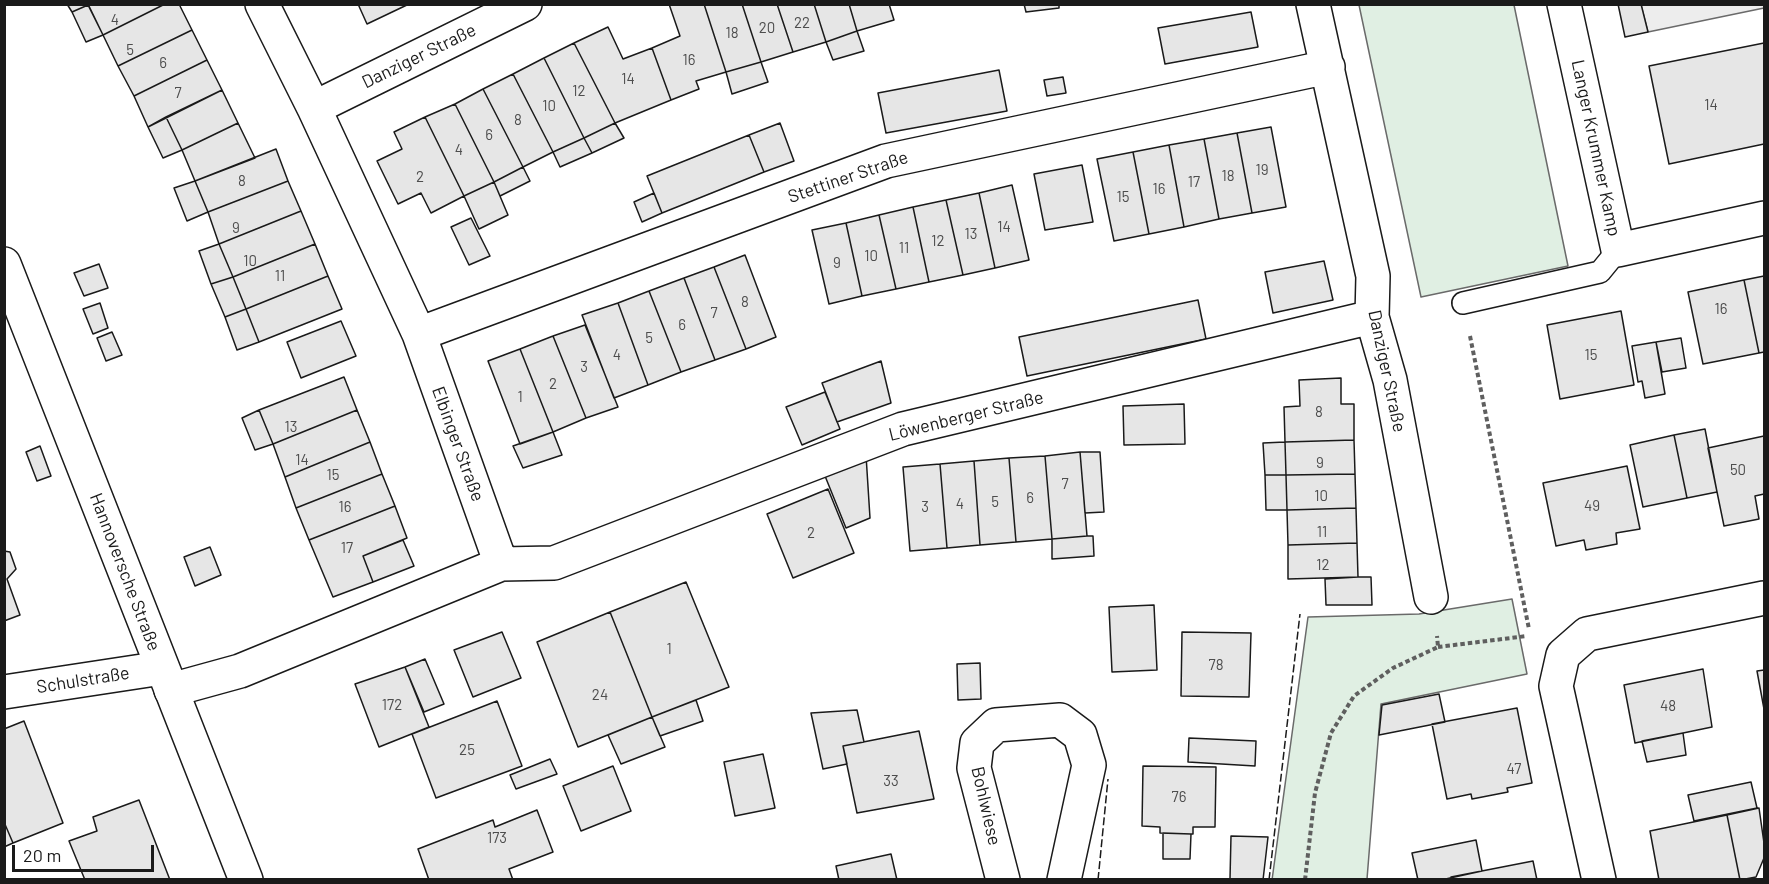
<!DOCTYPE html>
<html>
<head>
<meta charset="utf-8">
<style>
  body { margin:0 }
  #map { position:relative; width:1769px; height:884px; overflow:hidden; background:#fff; font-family:Barlow,sans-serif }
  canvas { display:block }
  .frame { position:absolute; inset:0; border:6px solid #1a1a1a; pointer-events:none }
  .scale { position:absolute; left:12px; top:845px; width:142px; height:27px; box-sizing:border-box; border:3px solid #1a1a1a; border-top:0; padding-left:8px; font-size:18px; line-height:21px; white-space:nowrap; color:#1a1a1a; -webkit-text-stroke:4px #fff; paint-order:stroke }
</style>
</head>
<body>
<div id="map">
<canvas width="1769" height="884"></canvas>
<div class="frame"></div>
<div class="scale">20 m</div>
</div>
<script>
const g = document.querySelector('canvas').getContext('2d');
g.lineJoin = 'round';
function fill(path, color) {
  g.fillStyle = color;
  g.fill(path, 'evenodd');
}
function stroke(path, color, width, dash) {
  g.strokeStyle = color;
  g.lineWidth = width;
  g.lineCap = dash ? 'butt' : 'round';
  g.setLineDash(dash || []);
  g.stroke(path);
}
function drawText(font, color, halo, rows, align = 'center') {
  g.font = font + ' Barlow,sans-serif';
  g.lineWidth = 4.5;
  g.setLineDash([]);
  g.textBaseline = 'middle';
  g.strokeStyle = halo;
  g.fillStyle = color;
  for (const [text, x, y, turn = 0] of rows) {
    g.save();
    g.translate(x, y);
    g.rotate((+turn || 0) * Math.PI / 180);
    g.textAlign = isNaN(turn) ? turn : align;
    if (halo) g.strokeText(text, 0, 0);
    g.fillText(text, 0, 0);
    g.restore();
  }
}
const green = new Path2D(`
  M1359,5h155l54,261 -147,31z
  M1512,599l15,75 -146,30 -14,175 -95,1 36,-263 111,-3z`);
fill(green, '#e0efe3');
stroke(green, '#6a6a6a', 1.5);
const parking = new Path2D(`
  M1764,4v4l-116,24 -7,-27z`);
fill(parking, '#ededed');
stroke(parking, '#6a6a6a', 1.5);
const building = new Path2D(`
  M67,4h21v1l-16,7z
  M88,4h77l-62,31z
  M165,4h14l13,26 -74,36 -15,-31z
  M358,4h51l-42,20z
  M669,4h35l22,68 -30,9 3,8 -28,11 -19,-52 28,-12z
  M704,4h38l19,58 -35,10z
  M742,4h35l16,48 -32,10z
  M777,4h37l12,38 -33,10z
  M814,4h35l8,27 -31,11z
  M849,4h40l5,16 -37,11z
  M1024,4h35v4l-33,4z
  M1618,4h23l7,28 -23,5z
  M88,5l15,30 -17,7 -14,-30z
  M1251,12l7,35 -93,17 -7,-36z
  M608,27l15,32 29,-11 19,52 -56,23 -41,-80z
  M192,30l15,30 -73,36 -16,-30z
  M857,31l7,20 -31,9 -7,-18z
  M574,43l41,80 -31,15 -40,-80z
  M1764,43v101l-95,20 -20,-98z
  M544,58l40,80 -31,14 -40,-78z
  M207,60l15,30 -74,37 -14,-31z
  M761,62l7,20 -36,12 -6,-22z
  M999,70l8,41 -121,22 -8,-40z
  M513,74l40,78 -30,15 -40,-78z
  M1063,77l3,16 -19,3 -3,-16z
  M483,89l40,78 -29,15 -39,-78z
  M222,90l16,33 -56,27 -16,-33z
  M455,104l39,78 -30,14 -39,-79z
  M166,117l16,33 -19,8 -15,-31z
  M425,117l39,79 -33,17 -10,-20 -23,11 -21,-43 25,-12 -8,-17z
  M238,123l17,35 -60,23 -13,-31z
  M615,123l9,15 -32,15 -8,-15z
  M780,123l14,38 -30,11 -15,-37z
  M1271,127l15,80 -34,6 -15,-80z
  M1237,133l15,80 -33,6 -15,-80z
  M749,135l15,37 -102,41 -15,-37z
  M584,138l8,15 -32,14 -7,-15z
  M1204,139l15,80 -35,8 -15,-82z
  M1169,145l15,82 -35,7 -16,-82z
  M276,149l12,32 -80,31 -13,-31z
  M1133,152l16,82 -35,7 -17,-82z
  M1082,165l11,57 -48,8 -11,-56z
  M523,167l7,14 -30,15 -6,-14z
  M195,181l13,31 -21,9 -13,-33z
  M288,181l13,30 -82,33 -11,-32z
  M494,182l14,33 -29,14 -15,-33z
  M1012,185l17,75 -34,8 -16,-75z
  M654,193l8,20 -20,9 -8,-20z
  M979,193l16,75 -32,7 -17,-75z
  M946,200l17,75 -34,7 -16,-75z
  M913,207l16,75 -33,7 -17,-74z
  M301,211l14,33 -82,33 -14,-33z
  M879,215l17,74 -34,7 -16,-73z
  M471,218l19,38 -21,9 -18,-38z
  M846,223l16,73 -33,8 -17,-74z
  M219,244l14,33 -22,7 -12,-33z
  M315,244l13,32 -82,33 -13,-32z
  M745,255l31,82 -30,12 -32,-82z
  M1324,261l9,39 -60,13 -8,-41z
  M99,264l9,24 -24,8 -10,-23z
  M714,267l32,82 -31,11 -31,-82z
  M328,276l14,33 -83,33 -13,-33z
  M1764,276v76l-5,1 -15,-73z
  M233,277l13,32 -21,8 -14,-33z
  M684,278l31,82 -34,12 -32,-81z
  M1744,280l15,73 -56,11 -15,-72z
  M649,291l32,81 -33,13 -30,-82z
  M1198,300l8,39 -179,37 -8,-39z
  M100,303l8,25 -15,6 -10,-25z
  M618,303l30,82 -34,13 -32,-83z
  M246,309l13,33 -22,8 -12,-33z
  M1621,311l13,74 -74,14 -13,-74z
  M341,321l15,35 -55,22 -14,-36z
  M585,325l33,82 -32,11 -33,-82z
  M112,332l10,23 -16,6 -9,-23z
  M553,336l33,82 -33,14 -33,-83z
  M1681,338l5,30 -24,4 -6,-30z
  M1656,342l9,52 -20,4 -3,-17 -4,1 -6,-36z
  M520,349l33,83 -33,12 -32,-83z
  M881,361l10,42 -54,19 -15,-39z
  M344,377l13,33 -84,34 -14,-34z
  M1341,378v26h13v36l-69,2 -1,-35 16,-1 -1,-26z
  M825,392l15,37 -38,16 -16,-38z
  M1184,404l1,40 -61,1 -1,-39z
  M259,410l14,34 -18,6 -13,-32z
  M357,410l13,32 -85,35 -12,-33z
  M1705,429l12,63 -30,6 -13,-63z
  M553,432l9,23 -39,13 -10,-22z
  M1674,435l13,63 -44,9 -13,-62z
  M1764,436v58l-9,2 4,23 -35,7 -16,-78z
  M1354,440l1,34 -69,1 -1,-33z
  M370,442l12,32 -86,34 -11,-31z
  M1285,442l1,33h-21l-2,-32z
  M40,446l11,30 -14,5 -11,-29z
  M1080,452l7,84 -35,3 -7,-83z
  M1080,452h20l4,60 -19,1z
  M866,455l4,63 -24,10 -23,-57z
  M1045,456l7,83 -36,3 -7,-84z
  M1009,458l7,84 -36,3 -6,-84z
  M974,461l6,84 -33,3 -7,-84z
  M940,464l7,84 -37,3 -7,-84z
  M1627,466l13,63 -24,4 1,11 -31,6 -2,-10 -28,6 -13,-63z
  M382,474l13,32 -86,34 -13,-32z
  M1355,474l1,34 -69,2 -1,-35z
  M1265,475h21l1,35h-21z
  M828,489l26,64 -61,25 -26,-64z
  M395,506l12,32 -44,18 10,26 -40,15 -24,-57z
  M1356,508l1,35 -69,2 -1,-35z
  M1087,536h6l1,20 -42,3v-20z
  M403,540l11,26 -41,16 -10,-26z
  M1357,543l1,34 -70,2v-34z
  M210,547l11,28 -26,11 -11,-29z
  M4,551l6,1 6,17 -9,10 13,36 -16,6z
  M1358,577h13l1,28h-46l-1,-26z
  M686,582l43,105 -77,30 -42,-105z
  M1154,605l3,65 -45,2 -3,-65z
  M610,612l42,105 -74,30 -41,-105z
  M502,632l19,46 -48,19 -19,-47z
  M1182,632l69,1 -2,64 -68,-1z
  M425,659l19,45 -20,8 -19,-45z
  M980,663l1,36 -23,1 -1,-36z
  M405,667l24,60 -50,20 -24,-63z
  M1703,669l9,58 -77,16 -11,-58z
  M1764,670v39l-7,-38z
  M1439,694l6,28 -66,13 3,-30z
  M696,700l7,21 -43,15 -8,-19z
  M497,701l25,65 -86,32 -24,-64z
  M1517,708l15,75 -25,5 1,4 -36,7 -1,-5 -24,5 -15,-75z
  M857,710l7,32 -21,4 4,18 -24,5 -12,-56z
  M652,717l13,30 -44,17 -13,-29z
  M24,721l39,102 -50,20 -9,-21v-93z
  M919,731l15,68 -77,14 -14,-67z
  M1683,733l3,22 -39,7 -5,-21z
  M1189,738l67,3 -1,25 -67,-4z
  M763,754l12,54 -40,8 -11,-54z
  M550,759l7,15 -41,15 -6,-14z
  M613,766l18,45 -50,20 -18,-45z
  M1143,766l73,1 -1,60h-22v7h-2l-31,-1v-6l-18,-1z
  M1751,782l6,26 -63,13 -6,-26z
  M139,800l31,80h-85l-16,-39 28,-10 -4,-14z
  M1759,808l5,35v15l-8,19 -16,3 -13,-65z
  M537,810l16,42 -44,17 4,11h-84l-11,-31 75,-29 2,7z
  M1727,815l13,65h-81l-9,-49z
  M4,822l9,21 -9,4z
  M1163,833l28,1 -1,25h-27z
  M1231,836l37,1 -5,43 -33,-1z
  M1476,840l6,31 -41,9h-23l-6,-27z
  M891,854l6,26h-58l-3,-14z
  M1533,861l4,19h-86v-3z`);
fill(building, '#e6e6e6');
stroke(building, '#1a1a1a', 1.5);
const service = new Path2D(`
  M1463,303l137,-31 18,-22`);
const minor = new Path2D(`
  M1313,4l60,272 -1,41 18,63 41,217
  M1564,4l54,246 146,-32
  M314,108l211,-104
  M419,334l467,-173 442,-94
  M501,564l53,-1 349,-134 469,-112
  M171,690l69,-19 261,-107 -82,-230 -105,-226 -52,-104
  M4,692l158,-24
  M1003,880l-29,-112 3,-25 19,-18 64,-5 20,15 9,30 -25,115
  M1599,880l-43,-194 7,-31 24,-21 177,-36`);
const tertiary = new Path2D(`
  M4,264l242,616`);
stroke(service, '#1a1a1a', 24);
stroke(minor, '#1a1a1a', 36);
stroke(tertiary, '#1a1a1a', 36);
stroke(new Path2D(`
  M1470,336l59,293
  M1438,647l89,-11
  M1305,880l10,-87 16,-60 23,-37 39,-28 45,-21 -1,-11`), '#5f5f5f', 4, [4.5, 3]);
stroke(service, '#fff', 21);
stroke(minor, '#fff', 33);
stroke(tertiary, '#fff', 33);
stroke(new Path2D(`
  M1098,880l10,-101
  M1269,880l31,-266`), '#1a1a1a', 1.5, [8, 3]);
drawText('15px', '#4d4d4d', null, [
  ["4",115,20],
  ["22",802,23],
  ["20",767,28],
  ["18",732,33],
  ["5",130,50],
  ["16",689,60],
  ["6",163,63],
  ["14",628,79],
  ["12",579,91],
  ["7",178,93],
  ["14",1711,105],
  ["10",549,106],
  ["8",518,120],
  ["6",489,135],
  ["4",459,150],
  ["19",1262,170],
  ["18",1228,176],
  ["2",420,177],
  ["8",242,181],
  ["17",1194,182],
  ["16",1159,189],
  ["15",1123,197],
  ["14",1004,227],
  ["9",236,228],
  ["13",971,234],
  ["12",938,241],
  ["11",904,248],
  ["10",871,256],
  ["10",250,261],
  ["9",837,263],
  ["11",280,276],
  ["8",745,302],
  ["16",1721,309],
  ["7",714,313],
  ["6",682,325],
  ["5",649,338],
  ["4",617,355],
  ["15",1591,355],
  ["3",584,367],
  ["2",553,384],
  ["1",520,397],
  ["8",1319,412],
  ["13",291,427],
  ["14",302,460],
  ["9",1320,463],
  ["50",1738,470],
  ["15",333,475],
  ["7",1065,484],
  ["10",1321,496],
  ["6",1030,498],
  ["5",995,502],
  ["4",960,504],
  ["49",1592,506],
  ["16",345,507],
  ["3",925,507],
  ["11",1322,532],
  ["2",811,533],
  ["17",347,548],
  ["12",1323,565],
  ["1",669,649],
  ["78",1216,665],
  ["24",600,695],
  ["172",392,705],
  ["48",1668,706],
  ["25",467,750],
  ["47",1514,769],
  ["33",891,781],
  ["76",1179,797],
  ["173",497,838]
]);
drawText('18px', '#1a1a1a', '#fff', [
  ["Danziger Straße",419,56,-26],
  ["Langer Krummer Kamp",1596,148,78],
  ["Stettiner Straße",848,177,-19],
  ["Danziger Straße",1387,371,78],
  ["Löwenberger Straße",966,416,-14],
  ["Elbinger Straße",458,444,70],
  ["Hannoversche Straße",125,572,69],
  ["Schulstraße",83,680,-9],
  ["Bohlwiese",986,806,77]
]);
</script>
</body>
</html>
